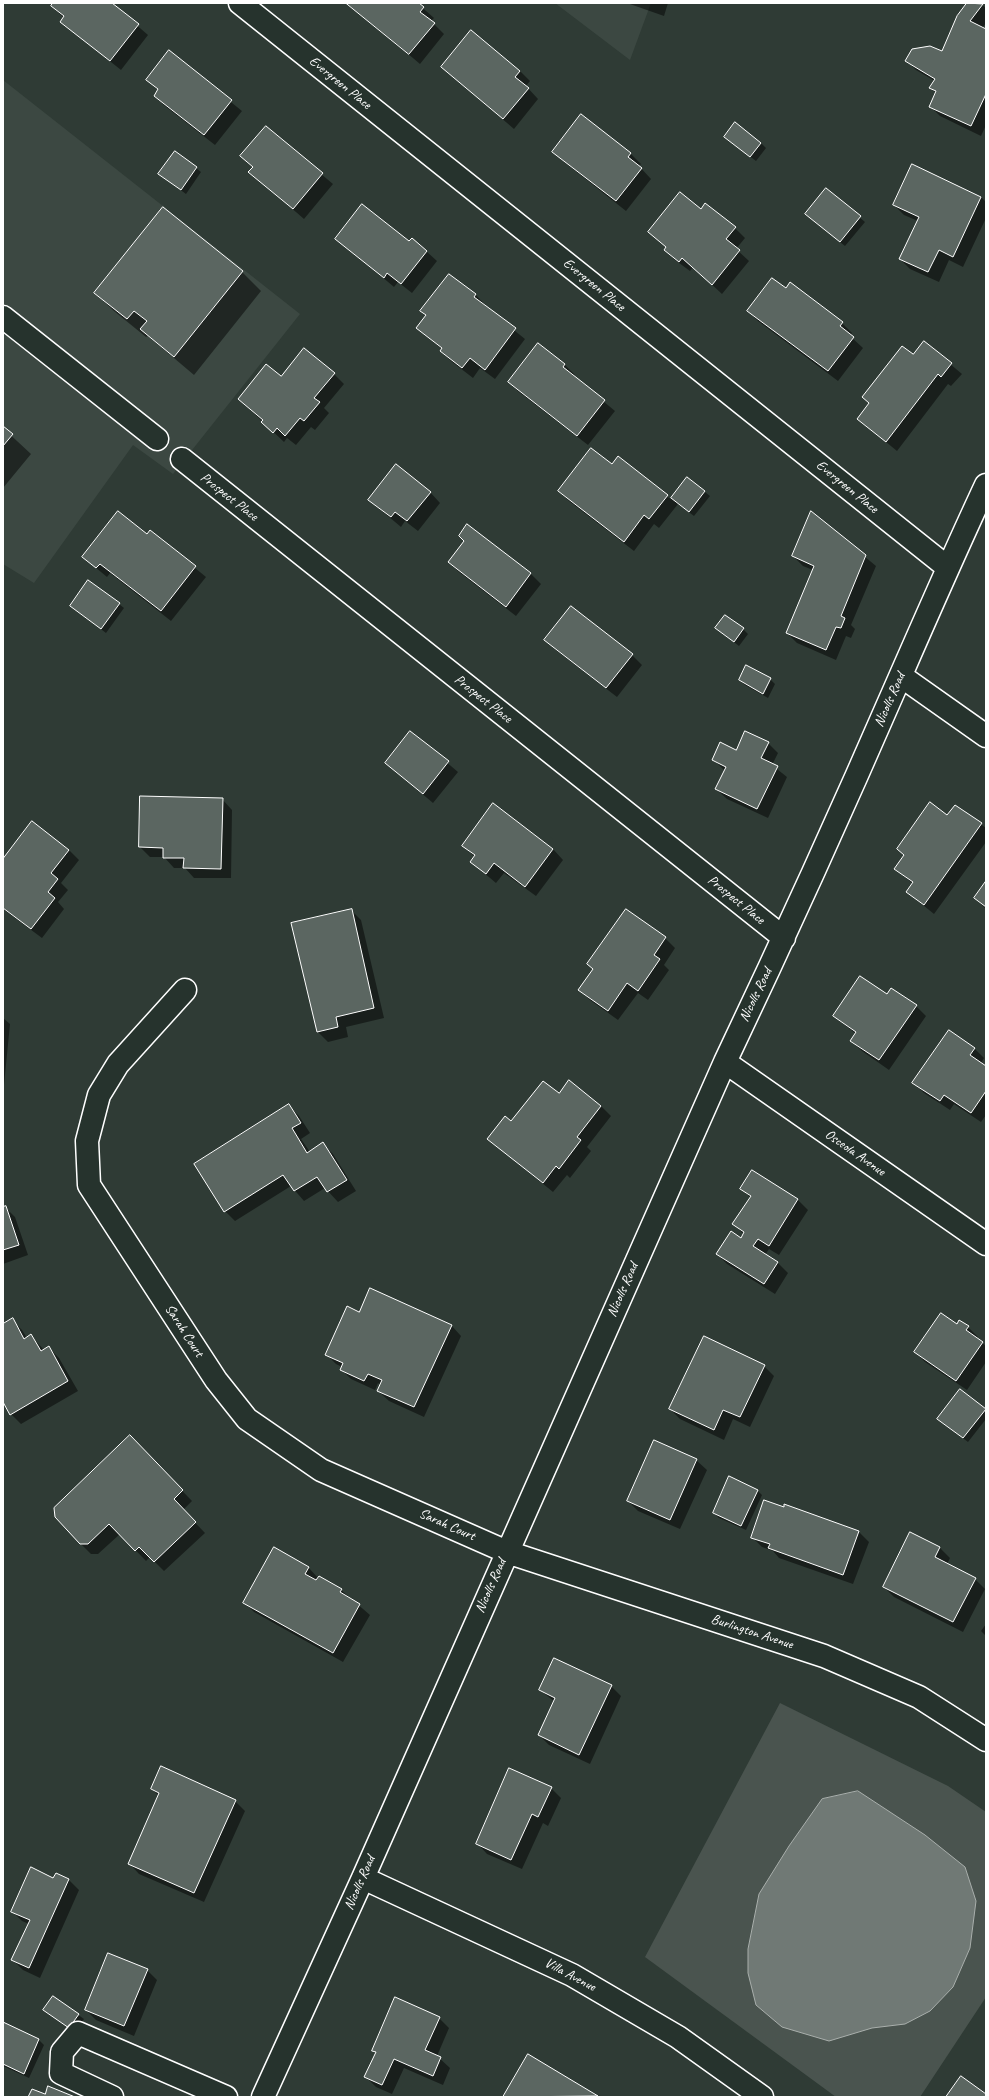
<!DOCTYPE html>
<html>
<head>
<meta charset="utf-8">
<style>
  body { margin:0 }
  #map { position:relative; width:989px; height:2100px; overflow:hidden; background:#2f3b35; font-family:Caveat,sans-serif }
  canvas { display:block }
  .frame { position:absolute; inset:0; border:4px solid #fff; pointer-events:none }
</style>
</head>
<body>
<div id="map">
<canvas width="989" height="2100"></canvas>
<div class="frame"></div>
</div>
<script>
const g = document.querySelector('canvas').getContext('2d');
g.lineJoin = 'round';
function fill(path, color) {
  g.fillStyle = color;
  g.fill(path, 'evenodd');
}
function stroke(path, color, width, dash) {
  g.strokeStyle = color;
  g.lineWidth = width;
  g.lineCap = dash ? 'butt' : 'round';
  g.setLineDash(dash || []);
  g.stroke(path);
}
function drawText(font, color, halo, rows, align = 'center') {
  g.font = font + ' Caveat,sans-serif';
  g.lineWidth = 3.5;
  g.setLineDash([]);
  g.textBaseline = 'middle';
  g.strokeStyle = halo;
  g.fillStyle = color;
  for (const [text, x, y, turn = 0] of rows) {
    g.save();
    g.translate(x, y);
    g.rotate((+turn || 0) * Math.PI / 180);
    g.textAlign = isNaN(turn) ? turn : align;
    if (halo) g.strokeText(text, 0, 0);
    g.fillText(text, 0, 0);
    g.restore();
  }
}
fill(new Path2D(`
  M555,3h96l-21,57z
  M3,80l297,234 -127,160 -40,-29 -99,138 -31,-19z`), '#3c4842');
fill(new Path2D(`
  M780,1703l168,83 38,26v185l-66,100h-84l-191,-140z`), '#4a544f');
const water = new Path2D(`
  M858,1791l67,44 40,32 11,34 -6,47 -17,39 -23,24 -25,13 -33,4 -43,13 -47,-14 -26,-22 -8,-32v-24l11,-55 30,-48 33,-47z`);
fill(water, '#707975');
stroke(water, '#a9afac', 1);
fill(new Path2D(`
  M54,3h57l37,32 -27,35 -60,-48 3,-4 -12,-12z
  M348,3h69l17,15 -3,3 13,13 -24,30z
  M627,3h41l-4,13z
  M969,3h11l6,5v15l-4,5 4,2v95l-5,11 -41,-20 -10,-10 6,-13 -5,-5 4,-7 -19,-11 -10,-10 37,-7 15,-37z
  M169,52l73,59 -27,34 -50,-39 -10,-10 4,-5 -12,-11z
  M442,67l78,4 10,10 -4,5 12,13 -24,30z
  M581,115l50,39 10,10 -2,2 12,13 -25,32 -63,-50 -10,-10z
  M266,128l67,56 -29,35 -54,-47 4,-4 -12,-12z
  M731,142l30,1 5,5 -10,13z
  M913,166l68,31 5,5v16l-23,49 -14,-7 -10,22 -29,-13 -10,-10 18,-38 -14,-6 -10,-10z
  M196,168l5,4 -15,22 -27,-20z
  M826,189l39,33 -20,24 -34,-27z
  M163,208l79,64 19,19 -67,84 -46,-39 -2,1 -32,-26 -19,-18z
  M701,210l34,18 10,10 -9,11 13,12 -27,33 -29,-27 -3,4 -15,-11 -10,-10 2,-2 -18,-16z
  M336,238l73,4 17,9 11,10 -25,32 -14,-11 -4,5z
  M449,275l27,20 9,10 -1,1 41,33 -30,40 -15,-11 -7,10 -22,-17 -10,-10 1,-2 -25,-21 9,-12 -4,-5z
  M790,284l52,39 10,10 -2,3 13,12 -25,33 -80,-60 -10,-10 38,-22z
  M924,342l38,32 -11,12 -3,-2 -51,67 -39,-32z
  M538,344l27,21 10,10 -2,1 42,35 -27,34 -69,-53 -10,-10z
  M334,374l10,10 -20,24 5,5 -14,17 -4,-3 -15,18 -9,-7 -3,4 -45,-43 42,-22z
  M3,428l28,26 -28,34z
  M612,466l59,33 16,-21 23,18 -16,20 -16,-12 -19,24 -5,-4 -20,27 -65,-50 -10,-10z
  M430,492l10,11 -22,28 -13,-10 -4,6 -32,-27z
  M812,513l64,53 -25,59 4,4 -4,9 -5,-2 -10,24 -39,-17 -10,-10 26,-63 -10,-4 -10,-10z
  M468,526l63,48 10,10 -25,32 -57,-44 -10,-10 16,-21z
  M150,531l56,46 -35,44 -61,-48 -3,4 -24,-20 64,-21z
  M119,604l5,4 -18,25 -35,-27z
  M571,607l61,48 10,10 -25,32 -61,-47 -10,-10z
  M716,628l27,1 5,5 -9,12z
  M770,679l5,5 -7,14 -23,-13 -5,-5z
  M411,732l47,40 -25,31 -47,-40z
  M768,743l10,10 -6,12 15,12 -19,41 -41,-19 -11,-10 9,-18 -12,-12z
  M222,799l10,11 -1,68h-37l-9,-10h-11l-10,-11h-14l-10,-10z
  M493,805l60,44 10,11 -27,36 -32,-23 -8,10 -25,-21 4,-5 -12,-12z
  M956,806l30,22v14l-52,72 -27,-22 6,-8 -17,-15 9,-13 -7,-7 50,-33z
  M69,850l10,10 -18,23 7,7 -10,12 6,7 -22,29 -39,-29v-49z
  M986,883v26l-11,-11z
  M351,910l10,10 23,98 -38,9 2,10 -20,5 -10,-10 -26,-108z
  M626,910l39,28 10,10 -11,17 5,5 -21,30 -10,-7 -20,27 -28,-20 -10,-10 14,-20z
  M887,996l29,10 10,10 -37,54 -27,-19 -11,-10 5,-7 -22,-18z
  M3,1018l7,6 -7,71z
  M974,1048l10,10 -3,5 5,5v47l-5,7 -27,-18 -4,6 -26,-17 -10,-10z
  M289,1106l10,10 11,17 -9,6 9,13 13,-8 10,10 23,37 -18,11 -13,-14 -21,13 -13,-15 -56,35 -10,-10z
  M601,1106l10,10 -24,31 4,4 -21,27 -3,-3 -14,17 -65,-53 23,-16z
  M752,1171l46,29 10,10 -29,45 -10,-6 -4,6 13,8 10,10 -13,21 -48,-30 -10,-10 24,-15 3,-4 -10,-11 17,-26 -10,-10z
  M5,1207l10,10 13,38 -25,9v-56z
  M12,1320l10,10 5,8 4,-2 13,14 5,-2 10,10 19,33 -57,33 -10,-10 -8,-14v-75z
  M960,1322l8,5 10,10 -1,2 9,7v16l-19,28 -42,-28 -10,-10z
  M451,1325l10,11 -37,81 -35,-16 -11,-10 3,-6 -3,-2 -3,7 -24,-11 -10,-10 1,-2 -6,-3 -10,-10z
  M764,1366l10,10 -24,51 -17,-8 -9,21 -44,-21 -10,-10z
  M960,1390l26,20v9l-18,23 -30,-23z
  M140,1447l52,54 -9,9 22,23 -41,38 -14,-14 -4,4 -26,-27 -22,20h-7l-10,-10z
  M696,1460l11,10 -27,59 -42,-18 -10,-10z
  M757,1490l5,5 -16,35 -27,-12 -5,-5z
  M785,1509l74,23 10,10 -16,42 -74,-26 -6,-7 -11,-4 -10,-10z
  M911,1533l29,15 10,10 -3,6 28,15 10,10 -22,43 -69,-35 -10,-10z
  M308,1567l10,11 23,12 29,25 -27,47 -89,-50 -10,-10z
  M986,1624v12l-5,-5z
  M611,1686l10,10 -31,68 -41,-19 -10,-10 16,-33 -15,-12z
  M551,1788l10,10 -13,28 -5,-3 -21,46 -35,-15 -10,-11z
  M152,1789l83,12 10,10 -41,91 -65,-28 -10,-11 30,-67z
  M56,1875l13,5 10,10 -39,88 -17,-8 -10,-10 16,-36 -7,-3 -10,-10 42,-32z
  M147,1970l10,10 -23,56 -38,-16 -10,-10z
  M53,1997l31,22 -9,13 -31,-22z
  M439,2018l10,10 -12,28 13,12 -7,17 -39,-17 -12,26 -16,-7 -10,-10 10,-24 -3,-3z
  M3,2024l36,16 5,5 -15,33 -26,-12z
  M528,2056l70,41h-94z`), '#0007');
const building = new Path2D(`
  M53,3h59l27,21 -29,37 -50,-39 4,-6 -13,-10z
  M346,3h73l5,4 -4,5 15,11 -26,31z
  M967,3l16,1 -13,17 16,8v65l-15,32 -42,-19 7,-16 -7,-3 6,-9 -30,-18 7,-12 18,-3 12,5 15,-35z
  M471,30l49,41 -5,6 14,11 -26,31 -62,-52z
  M169,50l63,50 -28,35 -50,-39 4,-7 -12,-9z
  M581,114l50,39 -3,4 14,11 -26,33 -64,-49z
  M735,122l26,21 -11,14 -26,-20z
  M266,126l57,47 -30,36 -45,-37 5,-5 -13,-11z
  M175,151l22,16 -16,23 -23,-16z
  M912,164l69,33 -28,60 -14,-7 -11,22 -29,-13 20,-42 -26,-12z
  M826,188l35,28 -21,26 -35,-28z
  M680,192l21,17 4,-6 31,24 -10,12 14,11 -28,35 -30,-27 -3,4 -15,-12 2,-3 -18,-15z
  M362,204l47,37 3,-3 15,13 -26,33 -14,-11 -3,5 -49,-39z
  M163,207l80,64 -69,86 -34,-28 7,-8 -13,-10 -7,8 -33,-26z
  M449,274l27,20 -2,3 42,31 -31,42 -15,-12 -8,10 -22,-17 2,-3 -26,-20 10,-13 -6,-4z
  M772,278l14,10 4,-6 53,40 -3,4 14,11 -26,34 -81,-60z
  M924,341l28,22 -11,14 -3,-3 -52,68 -29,-23 12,-16 -7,-6 40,-51 11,8z
  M538,343l27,21 -2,3 42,33 -28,36 -69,-54z
  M304,348l31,25 -21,25 6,4 -16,19 -4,-3 -15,18 -8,-8 -4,5 -12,-11 2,-2 -25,-21 28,-35 15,12z
  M3,426l10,8 -10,12z
  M591,448l21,16 6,-8 50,39 -19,24 -5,-4 -20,27 -66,-51z
  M396,464l35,28 -24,29 -12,-9 -4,5 -23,-17z
  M687,477l18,14 -16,21 -18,-14z
  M118,511l29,23 3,-4 46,36 -35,45 -61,-47 -4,4 -14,-11z
  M811,511l55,44 -25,61 4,2 -4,10 -5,-1 -10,23 -40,-17 28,-67 -22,-10z
  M467,524l64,49 -25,34 -58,-45 16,-21 -5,-5z
  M88,580l32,23 -19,26 -31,-23z
  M571,606l62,48 -27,34 -62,-48z
  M725,615l19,13 -10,14 -19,-14z
  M746,665l25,13 -8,16 -24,-14z
  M410,731l39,30 -26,33 -38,-31z
  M745,731l24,11 -8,16 17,8 -21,43 -42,-20 11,-22 -14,-7 8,-18 16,8z
  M140,796l83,2 -2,71 -38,-1 1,-10h-21v-10l-24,-1z
  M930,802l17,13 8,-10 27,18 -58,82 -18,-13 7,-10 -19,-13 10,-14 -7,-6z
  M493,803l60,46 -28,38 -31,-24 -8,11 -16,-12 5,-7 -13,-9z
  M32,821l37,29 -18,23 7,6 -10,13 7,6 -24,31 -28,-21v-49z
  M986,881v26l-12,-9z
  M352,909l22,99 -38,9 2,10 -21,5 -26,-109z
  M626,909l40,28 -12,18 6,4 -22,32 -11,-8 -19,28 -30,-21 15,-21 -6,-5z
  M860,976l27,18 4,-6 26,17 -38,55 -29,-19 6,-9 -23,-16z
  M949,1030l26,18 -5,7 16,11v25l-15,22 -27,-18 -4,6 -28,-18z
  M569,1080l32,26 -24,31 4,3 -22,29 -3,-3 -13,17 -56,-44 18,-23 6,5 32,-40 16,12z
  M289,1104l12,19 -9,5 15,25 16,-11 24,38 -20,12 -10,-15 -23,14 -11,-16 -59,37 -30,-48z
  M752,1170l46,29 -29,47 -11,-7 -5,7 25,16 -14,22 -48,-30 15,-23 10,7 3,-6 -12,-8 19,-28 -11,-7z
  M6,1206l13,39 -16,5v-43z
  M370,1288l82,37 -38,82 -37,-16 5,-11 -14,-6 -4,7 -24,-11 3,-7 -18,-8 22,-49 12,6z
  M941,1313l16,11 2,-4 10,6 -3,4 17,12 -27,39 -42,-29z
  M13,1318l11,21 7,-5 10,17 8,-5 19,35 -58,34 -7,-13v-78z
  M704,1336l61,29 -25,52 -17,-7 -9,20 -45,-21z
  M960,1389l26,20 -23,29 -26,-19z
  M130,1435l53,55 -9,9 22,23 -42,40 -15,-15 -4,4 -26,-27 -21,20h-8l-25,-27 -1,-9z
  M654,1440l43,19 -27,61 -43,-19z
  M729,1476l29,14 -17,36 -28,-13z
  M764,1500l20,7v-3l75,27 -16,44 -75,-27 2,-4 -19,-6z
  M910,1532l30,15 -5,10 41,21 -23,44 -70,-35z
  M274,1547l35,20 -4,7 11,6 3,-4 23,13 -2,3 20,12 -27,49 -90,-50z
  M554,1658l58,27 -33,70 -41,-20 17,-37 -16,-8z
  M161,1766l75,34 -42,93 -66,-29 31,-71 -8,-4z
  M509,1768l43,19 -14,30 -6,-3 -21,46 -35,-16z
  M31,1867l22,11 3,-5 13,6 -40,89 -18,-8 19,-40 -19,-8z
  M108,1953l40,16 -24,57 -39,-16z
  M53,1996l26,18 -10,14 -26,-18z
  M395,1997l45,20 -15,33 16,7 -8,19 -39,-17 -12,26 -18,-8 12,-25 -4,-1z
  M3,2022l36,17 -15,35 -21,-10z
  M528,2054l70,42 -95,1z
  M961,2076l25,18v3h-40z
  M48,2086l27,11h-47l4,-8 13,5z`);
fill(building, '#5b6661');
stroke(building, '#fff', 1);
const minor = new Path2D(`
  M240,3l707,564
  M3,317l154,122
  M182,459l602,479
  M901,676l85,60
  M185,990l-67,74 -19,31 -12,46 2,44 127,195 31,39 74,51 186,82 317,104 95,41 67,43
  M725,1062l261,182
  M363,1878l209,97 106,62 84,60
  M112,2097l-51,-24 1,-21 16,-19 148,64
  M263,2097l100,-219 362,-816c61,-128 119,-256 175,-385 28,-64 56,-128 86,-192`);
stroke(minor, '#fff', 25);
stroke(minor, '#26332d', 22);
drawText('14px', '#fff', '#26332d', [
  ["Evergreen Place",340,83,39],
  ["Evergreen Place",594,285,39],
  ["Evergreen Place",847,487,39],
  ["Prospect Place",229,497,38],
  ["Prospect Place",483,699,38],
  ["Nicolls Road",890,700,-66],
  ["Prospect Place",736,900,39],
  ["Nicolls Road",756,995,-64],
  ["Osceola Avenue",855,1153,35],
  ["Nicolls Road",623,1290,-66],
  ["Sarah Court",184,1331,57],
  ["Sarah Court",447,1525,24],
  ["Nicolls Road",491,1586,-66],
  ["Burlington Avenue",752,1632,18],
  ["Nicolls Road",360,1883,-66],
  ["Villa Avenue",570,1975,28]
]);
</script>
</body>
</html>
